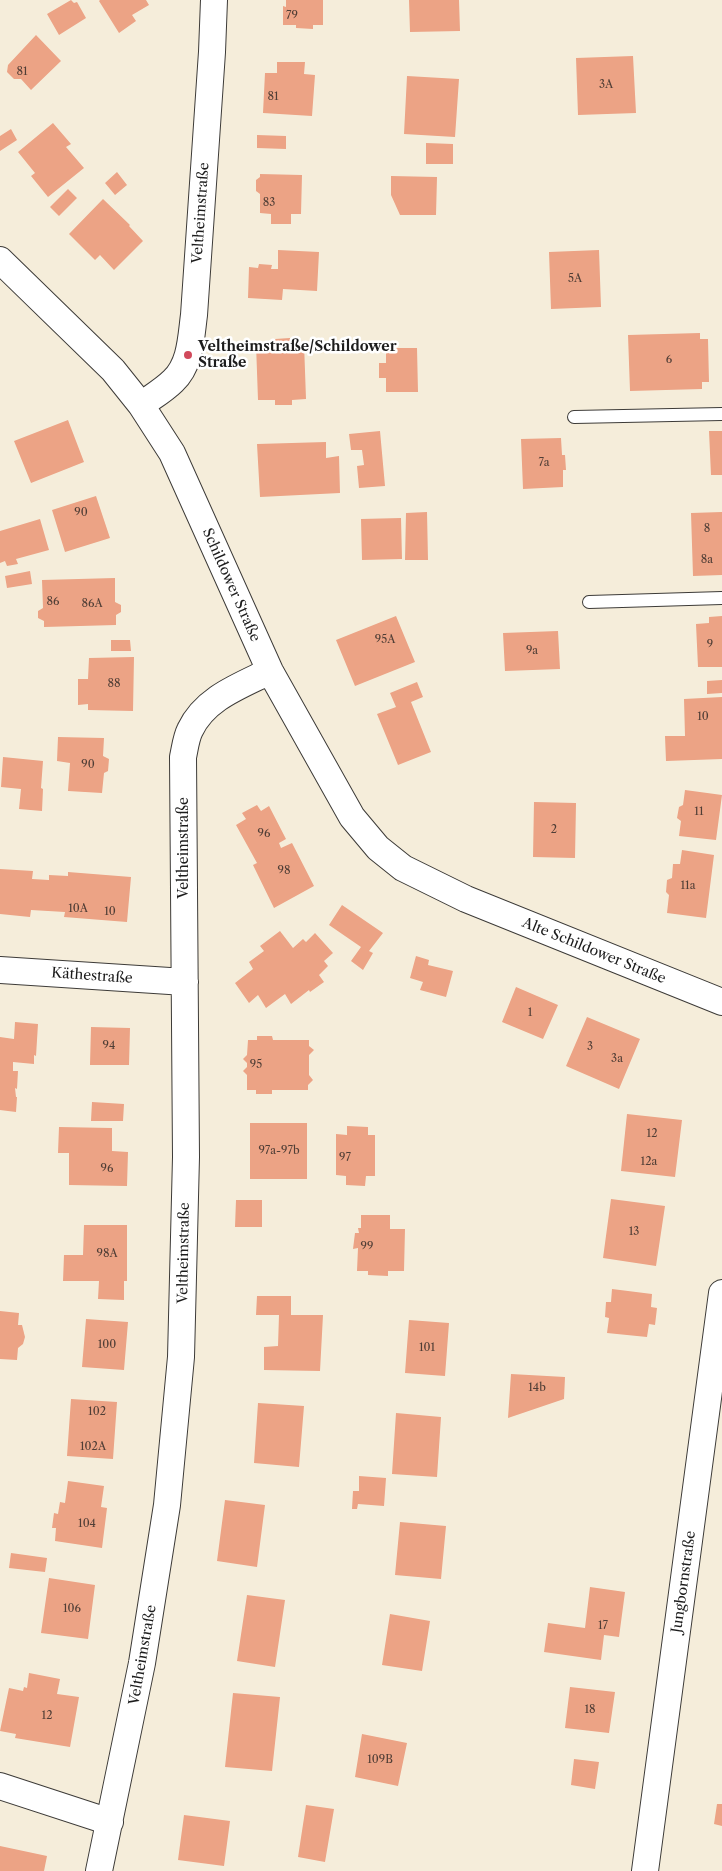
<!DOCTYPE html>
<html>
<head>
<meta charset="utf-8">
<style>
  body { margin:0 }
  canvas { display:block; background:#f5edda }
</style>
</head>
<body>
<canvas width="722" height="1871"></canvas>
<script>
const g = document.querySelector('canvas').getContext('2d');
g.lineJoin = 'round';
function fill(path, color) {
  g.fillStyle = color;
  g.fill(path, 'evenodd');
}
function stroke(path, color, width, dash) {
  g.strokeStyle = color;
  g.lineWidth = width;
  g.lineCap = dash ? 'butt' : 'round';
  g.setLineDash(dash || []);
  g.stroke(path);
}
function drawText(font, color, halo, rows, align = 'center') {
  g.font = font + ' "Libre Caslon Text",serif';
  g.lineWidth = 5;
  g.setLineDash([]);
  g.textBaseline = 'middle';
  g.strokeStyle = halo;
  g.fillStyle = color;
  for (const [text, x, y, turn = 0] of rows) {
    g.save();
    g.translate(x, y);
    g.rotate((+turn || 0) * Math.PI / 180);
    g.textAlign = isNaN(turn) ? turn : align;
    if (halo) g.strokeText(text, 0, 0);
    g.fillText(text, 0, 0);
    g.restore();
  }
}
fill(new Path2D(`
  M71,0l3,3 3,-1 9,16 -27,17 -12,-21z
  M100,0h46l3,5 -17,10 4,6 -17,12 -20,-32z
  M286,0h37v25h-10v4l-17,-1v-3h-13v-19l3,1z
  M409,0h50l1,31 -50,1z
  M36,35l25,26 -30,29 -10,-11h-7l-7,-7 1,-7z
  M633,56l3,57 -58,2 -2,-57z
  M277,62h28l-1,12 11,1 -3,41 -49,-3 2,-40h12z
  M407,76l52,3 -4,58 -51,-3z
  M53,123l18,21 -5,3 18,21 -36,29 -17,-21 4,-3 -17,-21z
  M11,129l6,11 -17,11v-15z
  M257,135l29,1v13l-29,-1z
  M426,143l27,1v20h-27z
  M117,172l10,13 -12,10 -10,-12z
  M260,174l42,1 -1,39h-10v10h-20v-10l-11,-1v-19l-4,-3v-11l4,-3z
  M391,176l46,1 -1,38h-36l-9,-20z
  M68,189l9,9 -18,18 -9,-9z
  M103,199l27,26 -1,1 14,15 -29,29 -14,-15 -5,5 -26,-26z
  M278,250l41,2 -2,39 -34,-2 -1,11 -34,-2 1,-31 9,1 1,-4 13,1 -1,4h7z
  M599,250l2,57 -50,2 -2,-57z
  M700,333v6h8l1,43h-7v7l-72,2 -2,-56z
  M290,338v5h14l2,56 -14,1v5h-17v-5h-17l-2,-56h19v-5z
  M386,348h31l1,44h-32v-14h-7v-15h7z
  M68,420l16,42 -53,21 -17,-42z
  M380,431l5,55 -26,2 -2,-22 7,-1 -2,-15h-11l-2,-16z
  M709,431h13v44h-11z
  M561,438l1,17h3l1,15h-3v17l-40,2 -2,-50z
  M326,442v16l13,-2 1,37 -80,4 -3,-53z
  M96,496l14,42 -45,14 -13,-42z
  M427,512l1,48h-23l1,-47z
  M722,512v63l-29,1 -2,-63z
  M401,518l1,41 -40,1 -1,-41z
  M40,519l9,31 -33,9 2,5 -11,2 -2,-5 -5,2v-32z
  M30,571l2,13 -25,4 -2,-12z
  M115,578v24l6,3v7l-5,3v10l-72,2v-6l-6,-3v-7l5,-3 -1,-28z
  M396,616l19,46 -60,24 -19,-46z
  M722,616v51h-24l-2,-43 13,-1v-6z
  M558,631l2,38 -55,2 -2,-38z
  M111,640h19l1,11h-20z
  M134,657l-1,54 -45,-1v-6l-10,1v-26h10l1,-21z
  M722,680v13l-15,1v-13z
  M417,682l6,15 -12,5 20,50 -33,13 -21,-51 19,-7 -6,-14z
  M722,697v62l-56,2 -1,-25h20l-1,-37z
  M58,737l46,1 -1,18 6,3 -1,12 -4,2 -2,20 -34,-2 2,-28 -13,-2z
  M3,757l40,4 -2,27 2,1 -1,22 -23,-2 2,-20 -20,-2z
  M685,790l37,5 -6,45 -37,-4 2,-15 -4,-3 2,-11 4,-2z
  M534,802l42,1 -1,55 -42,-1z
  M257,805l4,6 8,-5 17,33 -7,4 2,5 11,-5 22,43 -40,22 -21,-43 4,-2 -21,-38 10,-6 -4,-6z
  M682,850l32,5 -8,63 -39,-5 2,-18 -3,-3 1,-12 5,-2 1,-14h7z
  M0,869l33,2 -1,8 17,1v-5l19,1v-4l63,5 -4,45 -63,-5 1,-5 -34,-2 -1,7 -30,-3z
  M342,905l41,28 -14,18 4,2 -10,17 -12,-9 10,-14 -32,-22z
  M280,931l13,17 10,-9 3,3 9,-9 18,20 -9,8 4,5 -9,9 5,7 -14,10 -1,-2 -18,14 -6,-10 -19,14 -8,-13 -9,8 -14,-20 18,-14 -4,-7 15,-11 -4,-5z
  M416,956l13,4 -1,5 25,6 -7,26 -26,-7 3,-8 -13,-4z
  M516,987l42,18 -15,34 -41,-17z
  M587,1017l53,22 -21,50 -53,-23z
  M15,1022l23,2 -2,32 -2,-1v9l-21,-2v9h5l-1,18 -2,-1 1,9h1l-1,15 -16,-2v-73l14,2z
  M91,1027l39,1 -1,37h-39z
  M257,1036h15l1,4h36v6l5,4 -5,5v20l4,5 -5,5v5h-36v4h-16v-4h-9v-15l-4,-4 4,-4v-4l-4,-4 4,-4 1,-15h9z
  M92,1102l32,2 -1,17h-32z
  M627,1114l55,6 -7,57 -54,-6z
  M250,1123h57v56h-57z
  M347,1126l21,1v8h7v41h-9l-1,10 -19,-1v-9l-10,-1v-41l11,1z
  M59,1127l53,1v23l16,1 -1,34 -58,-1v-32h-11z
  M611,1199l54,7 -9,60 -53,-8z
  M236,1200h26v27h-27z
  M361,1215h29v14h15l-1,42h-16v5l-20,-1v-4h-11l1,-23 -5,1 2,-16h4l-1,-5h3z
  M84,1225h43v56h-3v19l-26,-1 1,-18h-36l1,-26h19z
  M612,1289l40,5 -1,13 6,1 -2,17 -6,-1 -2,13 -40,-4 2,-15 -4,-1 1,-15h5z
  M257,1296h34v19h32l-3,56 -56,-1v-23l14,-1 1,-31h-23z
  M0,1311l19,2 -1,12h4l3,12 -2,7 -5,4 -1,12 -17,-1z
  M86,1319l42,3 -4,48 -42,-3z
  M409,1320l40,3 -4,53 -40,-3z
  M511,1374l54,3 -1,22 -56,19z
  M71,1399l46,3 -4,57 -46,-3z
  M258,1403l46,3 -5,61 -45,-4z
  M396,1413l45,4 -4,60 -45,-3z
  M359,1476l27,2 -2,28 -26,-2 -1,5h-5l1,-18h6z
  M68,1481l36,5 -3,21 6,1 -5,40 -47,-7 1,-13h-4l2,-15 4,1 2,-12 5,1z
  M225,1500l40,5 -8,62 -40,-6z
  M400,1522l46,4 -5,53 -46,-4z
  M11,1553l36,5 -2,14 -36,-4z
  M49,1578l46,7 -7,54 -47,-6z
  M590,1587l35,5 -6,45 -15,-2 -3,25 -57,-8 4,-29 37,5z
  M247,1595l38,5 -10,67 -38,-6z
  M390,1614l40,7 -8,50 -40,-6z
  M29,1673l31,6 -3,15 22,3 -9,50 -55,-9 1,-4 -16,-3 9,-43 14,3 1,-4 3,1z
  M570,1687l45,5 -6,41 -44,-5z
  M233,1693l47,4 -8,74 -47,-4z
  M362,1734l45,9 -9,43 -43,-9z
  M574,1759l25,3 -4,27 -24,-4z
  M717,1804h5v22l-8,-2z
  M306,1805l28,4 -9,53 -27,-5z
  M184,1815l46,6 -6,45 -46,-6z
  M0,1846l47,10 -3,15h-44z`), '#eca385');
const lane = new Path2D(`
  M574,417l148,-3
  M589,602l133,-4`);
const street = new Path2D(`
  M0,260l113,110 28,35 31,48 98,218 82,146 26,31 25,20 63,31 256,103
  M141,405c11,-8 23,-15 32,-24 18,-17 18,-44 21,-66l18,-263 2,-52
  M0,970l185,12
  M0,1786l110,36
  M99,1871l43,-208 25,-158 14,-148 5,-200 -3,-400c2,-9 3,-19 7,-27 15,-32 50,-44 80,-59
  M645,1871l77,-578`);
stroke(lane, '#3d3b38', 14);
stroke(street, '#3d3b38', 28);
stroke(lane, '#fff', 12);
stroke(street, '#fff', 26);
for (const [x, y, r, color] of [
  [188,355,5,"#d1495b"]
]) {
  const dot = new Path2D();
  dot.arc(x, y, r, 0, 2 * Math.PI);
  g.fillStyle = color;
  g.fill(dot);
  stroke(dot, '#fff', 2);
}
drawText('11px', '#503e36', null, [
  ["79",292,16],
  ["81",22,72],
  ["3A",606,85],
  ["81",273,97],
  ["83",269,203],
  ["5A",575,279],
  ["6",669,360],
  ["7a",544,463],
  ["90",81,513],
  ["8",707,529],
  ["8a",707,560],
  ["86",53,602],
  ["86A",92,604],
  ["95A",385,640],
  ["9",710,645],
  ["9a",532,651],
  ["88",114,684],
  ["10",703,717],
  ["90",88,765],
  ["11",699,812],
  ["2",554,830],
  ["96",264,834],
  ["98",284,871],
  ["11a",688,886],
  ["10A",78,909],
  ["10",110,912],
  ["1",530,1013],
  ["94",109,1046],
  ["3",590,1047],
  ["3a",617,1059],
  ["95",256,1065],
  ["12",652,1134],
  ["97a-97b",279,1151],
  ["97",345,1158],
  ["12a",649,1162],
  ["96",107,1169],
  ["13",634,1232],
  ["99",367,1247],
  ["98A",107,1254],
  ["100",107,1345],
  ["101",427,1348],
  ["14b",537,1388],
  ["102",97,1412],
  ["102A",93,1447],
  ["104",87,1524],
  ["106",72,1609],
  ["17",603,1626],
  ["18",590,1710],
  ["12",47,1716],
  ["109B",380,1760]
]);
drawText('14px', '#1c1c1c', '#fff', [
  ["Veltheimstraße",201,213,-86],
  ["Schildower Straße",231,585,66],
  ["Veltheimstraße",184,848,-90],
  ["Alte Schildower Straße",594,951,22],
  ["Käthestraße",92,976,4],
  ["Veltheimstraße",184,1253,-89],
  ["Jungbornstraße",684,1582,-82],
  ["Veltheimstraße",143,1655,-80]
]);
drawText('bold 14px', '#1c1c1c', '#fff', [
  ["Veltheimstraße/Schildower",198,347],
  ["Straße",198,363]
], 'left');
</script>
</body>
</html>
